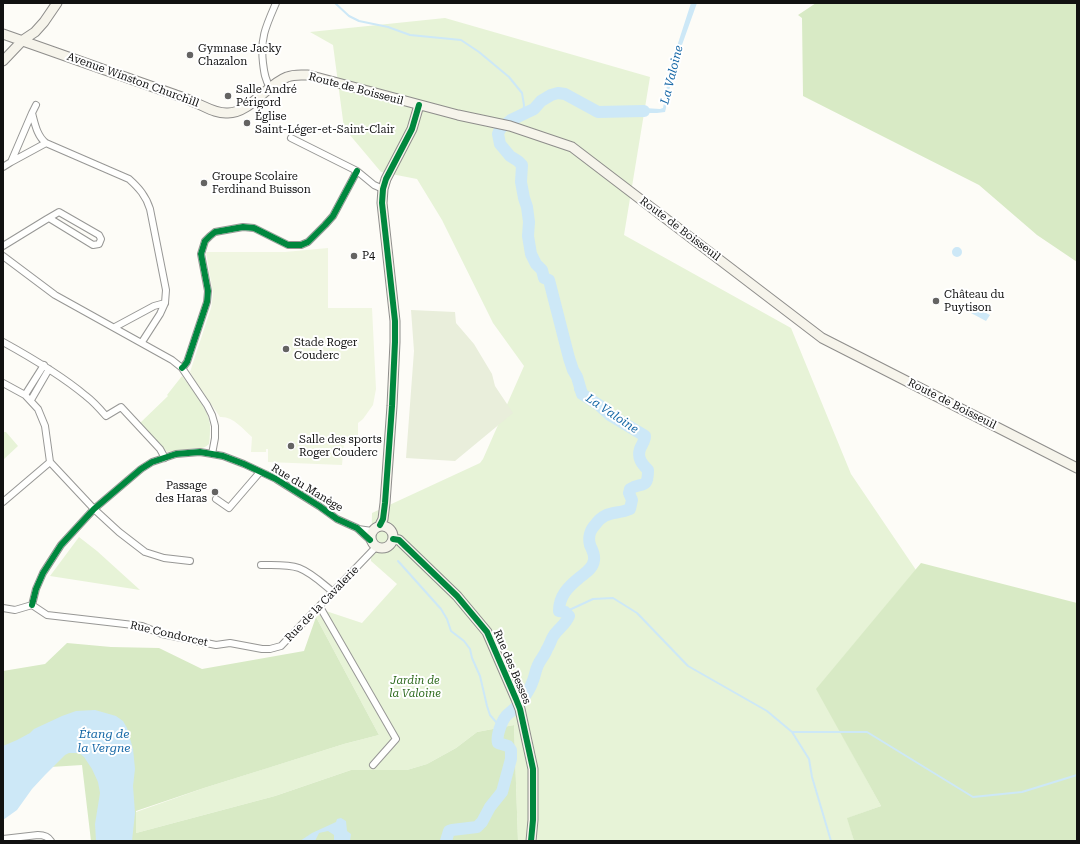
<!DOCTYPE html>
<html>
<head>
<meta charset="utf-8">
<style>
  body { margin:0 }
  #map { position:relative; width:1080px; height:844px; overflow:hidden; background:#fdfcf7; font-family:"Roboto Serif",serif }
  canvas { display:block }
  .frame { position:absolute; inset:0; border:4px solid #111; pointer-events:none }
</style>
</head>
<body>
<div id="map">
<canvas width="1080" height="844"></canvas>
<div class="frame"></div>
</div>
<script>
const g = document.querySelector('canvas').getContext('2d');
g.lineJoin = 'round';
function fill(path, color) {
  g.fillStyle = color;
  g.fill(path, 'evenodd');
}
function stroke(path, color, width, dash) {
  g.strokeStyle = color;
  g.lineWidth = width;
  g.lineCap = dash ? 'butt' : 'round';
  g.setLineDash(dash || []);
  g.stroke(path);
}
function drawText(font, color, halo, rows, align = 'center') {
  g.font = font + ' "Roboto Serif",serif';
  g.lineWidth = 4;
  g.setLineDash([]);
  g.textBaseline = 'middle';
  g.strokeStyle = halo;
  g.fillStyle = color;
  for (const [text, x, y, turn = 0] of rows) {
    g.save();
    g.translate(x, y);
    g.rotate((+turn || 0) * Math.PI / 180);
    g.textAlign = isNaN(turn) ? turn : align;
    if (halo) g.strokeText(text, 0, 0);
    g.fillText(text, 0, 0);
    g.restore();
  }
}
fill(new Path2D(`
  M445,18l205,59 -26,158 167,93 60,146 65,96 -99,119 64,117 -33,12 6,23h-336l-4,-116 -37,7 -21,16 -29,16 -20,6h-56l-76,26 -139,37v-21l68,-24 140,-44 35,-9 -63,-118 10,-6 36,12 35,-39 -26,-23 1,-48 108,-50 3,-4 41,-93 -31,-43 -51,-103 -25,-41 -36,-7 -37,-44 -11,-83 -23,-13z
  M182,376c9,12 27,34 28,49 0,6 0,13 -1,19 -4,4 -8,5 -14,4l-28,4 -27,-29 28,-27 -1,-1z
  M3,432h3l12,14 -15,14z
  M79,537l18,14 43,39 -90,-14z`), '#e7f3d7');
fill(new Path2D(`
  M816,3h261v259l-40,-27 -58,-50 -176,-89 -1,-78 -4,-3z
  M921,563l156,40v238h-223l-7,-23 34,-12 -65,-117z
  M316,617l63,118 -35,9 -76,24 -64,20 -68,23v22l139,-37 76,-26h56l20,-6 29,-16 21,-16 37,-7 4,116h-427l-9,-76 -79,5v-99l42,-7 22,-21 44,4 48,1 43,21 102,-18z`), '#d8eac5');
fill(new Path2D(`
  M411,310l44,2 1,11 18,21 18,30 3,12 18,27 -58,48 -49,-3 8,-107z`), '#e9eedb');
fill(new Path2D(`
  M328,248v60h44l4,81 -3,16 -10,14 -5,4v16l-14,4 -2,22 -74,-3v-13h-2v3h-15l1,-15c-9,-8 -19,-21 -32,-20l-25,-36 -5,-9 21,-64 2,-14 -7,-42h79z`), '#f0f6e1');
fill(new Path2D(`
  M691,3h6l-19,53 -9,35 -3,17 -1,4 -8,1h-38c-4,1 -7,0 -10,1 -6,2 -6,3 -13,3 -5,-6 -11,-7 -17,-10 -6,-4 -12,-9 -19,-13l-5,1 -6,5 -9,3 -11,12 -9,3 -5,4 -14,-2h10l23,-11 7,-8 10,-6 7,-2 7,1 33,18h30l1,-5 31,2 3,-1 7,-40z
  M497,129h3l1,4 -3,1c0,3 0,7 2,10 4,9 15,14 22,21l-1,17 3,16 3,9 2,15 -1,14 3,18 4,9 7,7 4,7 3,3 20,78 4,12 4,7 5,17 17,11 11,10 35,21c0,5 -3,8 -5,13 -3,9 2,15 8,21l-1,12c-5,4 -12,3 -17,7l-1,4 3,7 -2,9c-14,6 -25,1 -35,16 -5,5 -7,13 -5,20 2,5 5,9 4,15 -1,8 -9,13 -15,18 -11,9 -20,17 -20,32l6,2 4,4 -2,4 -5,8 -8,8 -7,15 -9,13 -4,9 -1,9 -9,13 -1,4 -2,-4 9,-12 4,-18 16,-24 1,-8 14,-13 -1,-4c-1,-1 -4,-1 -5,-2 -5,-4 -1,-17 1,-21 2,-4 13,-16 17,-18 4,-2 8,-2 11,-6 11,-15 -10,-30 6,-47 4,-4 9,-9 15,-10 8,-3 17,0 20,-11l-3,-9 3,-7 4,-2h10c6,-11 -1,-12 -5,-21 -3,-7 1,-16 5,-22l-1,-3 -32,-20 -15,-12 -18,-10 -3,-5 1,-12 -7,-16 -9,-34 -6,-15 -5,-31 -4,-4 -2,-6 -5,-3 -4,-5 -5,-13 -1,-15v-20l-4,-11 -2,-4 -2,-11 -3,-6 1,-4 3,-6v-7l-5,-6 -7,-4 -12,-15 -1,-3z
  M952 252a5 5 0 1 1 10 0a5 5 0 1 1-10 0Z
  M974,307l16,8 -4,6 -15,-8z
  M95,710l21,6 7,5 4,7 6,21 2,20 -2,17 2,27 -3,28h-36l-1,-17 5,-31 -2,-11 -6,-13 -8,-12 -5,-4h-10l-4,2 -20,20 -13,14 -15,21 -14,10v-74l14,-6 13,-7 4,-4 28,-13 14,-5z
  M505,711h2c-2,11 -12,20 -9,32l10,3 3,4v9l-9,33 -11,15 -9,15 -5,5 -25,3 -3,1 -3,10h-4c1,-6 3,-11 8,-14 9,-1 21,2 28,-5l13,-21 7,-7 2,-11 9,-23v-8l-1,-2 -4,-3 -4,-1h-3l-3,-2 -1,-6 -1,-2 1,-3 2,1 1,-1v-1l5,-7z
  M341,818l5,3 1,10 4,3 -1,7h-16v-6l-6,-4 -9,2 -4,8h-15l12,-8 24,-11 1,-3z`), '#cde8f7');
stroke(new Path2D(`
  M335,3l14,13 10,5 29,6 22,8 51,5 18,12 30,25 13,16 2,12 -1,9
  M398,561l43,48 6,10 4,12 13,10 6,8 2,9 8,18 7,30 3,9 6,7 5,3
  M565,612l28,-13 20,-1 24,15 51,53 79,45 25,21h75l106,65 49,-5 55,-17
  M792,732l17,27 3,18 19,64`), '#cde8f7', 2);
stroke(new Path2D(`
  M446,841l3,-10 3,-1 25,-3 5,-5 8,-15 12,-15 9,-33v-9l-3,-4 -10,-3c-2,-7 4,-24 10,-29 5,-4 12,-9 15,-15 3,-5 7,-10 9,-16 3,-6 3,-12 6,-18 2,-5 7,-10 9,-16 3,-4 4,-10 7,-14 5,-7 12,-11 15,-19l-4,-4 -6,-1c0,-15 9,-24 20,-33 6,-5 14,-9 15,-18 1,-6 -2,-10 -4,-15 -2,-7 0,-15 5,-20 10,-15 21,-10 35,-16l2,-9 -3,-7 1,-4c11,-8 18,2 18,-19 -6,-6 -11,-12 -8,-21 2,-5 5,-8 5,-13l-35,-21 -11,-10 -17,-11 -5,-17 -4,-7 -4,-12 -20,-78 -5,-2 -2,-8 -6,-6 -5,-10 -3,-18 1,-14 -2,-15 -3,-9 -3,-16 1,-17 -4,-4 -8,-5 -10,-12 -2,-10 2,-5 6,-5 5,-4 23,-11 7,-8 10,-6 7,-2 7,1 33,18 46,-1`), '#cde8f7', 12);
const street = new Path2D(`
  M270,87c-5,-7 -6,-15 -7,-24 -3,-25 3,-37 13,-60
  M32,113l-21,49 35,-19c-9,-7 -11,-19 -14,-30l4,-8
  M291,138l66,33 17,14 9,4
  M46,143l83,36c10,9 17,17 21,30l16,81 -1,13 -5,11 -18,28
  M3,167l8,-5
  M3,246l44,-27 12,-7 40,23 2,4 -2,5 -6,1 -44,-27
  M3,256l52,39 117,65 10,8 25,37 5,10 2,7 1,4v12l-3,16
  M115,327l39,-21 11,-3
  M3,342c29,16 58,33 83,54 8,6 14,13 20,20l15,-9 39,42 5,9
  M182,368l2,-2 3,-4 20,-60 1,-11 -7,-37 4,-13 5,-5 5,-4 28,-5 11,1 34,17h13l7,-3 17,-17 8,-9 24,-45
  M3,383l22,12 13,14 7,17 5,36 44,47 25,23 26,20 19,6 26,3
  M25,395l19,-30
  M31,400l18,-31
  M216,499l13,9 31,-36
  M3,502l47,-40
  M358,529l14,2
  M261,565c12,0 27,-1 38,3 13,5 24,16 34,24
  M32,605l4,-16 7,-16 18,-28 33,-36 47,-40 11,-7 24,-8 24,-2 12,2 11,2 21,8 32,15 43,27 18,13 20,9 13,12
  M32,605l15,10 95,11 20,8 54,11 14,-2 32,6h8l11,-3 95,-99
  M320,607l76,132 -23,26
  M3,608l12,2 17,-5
  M3,839l35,-4c6,0 10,1 13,6`);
const secondary = new Path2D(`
  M3,34l173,61c7,2 13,5 20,8 10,4 20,11 32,10 22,0 38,-28 59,-36 7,-3 14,-2 21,-2l150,40 52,11 62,21 250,191 255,130
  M3,61l20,-21 12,-8 9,-10 13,-19
  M380,525l3,-6 2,-16 7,-97 3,-64v-21l-13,-118 1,-14 3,-10 26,-50 7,-24
  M371 537a11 11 0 1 1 22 0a11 11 0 1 1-22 0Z
  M393,539l6,1 58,56 30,36 29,67 4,10 13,60v51l-2,21`);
stroke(street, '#979795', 8);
stroke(secondary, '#8e8d8b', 11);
stroke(street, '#fffffe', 6);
stroke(secondary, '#f6f4eb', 9);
stroke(new Path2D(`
  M182,368l2,-2 3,-4 20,-60 1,-11 -7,-37 4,-13 5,-5 5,-4 28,-5 11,1 34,17h13l7,-3 17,-17 8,-9 24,-45
  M380,525l3,-6 2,-16 7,-97 3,-64v-21l-13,-118 1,-14 3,-10 26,-50 7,-24
  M393,539l6,1 58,56 30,36 29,67 4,10 13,60v51l-2,21
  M32,605l4,-16 7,-16 18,-28 33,-36 47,-40 11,-7 24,-8 24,-2 12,2 11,2 21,8 32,15 43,27 18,13 20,9 13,12`), '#00873e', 6);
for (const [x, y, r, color] of [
  [190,55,4,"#646362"],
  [228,96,4,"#646362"],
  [247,123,4,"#646362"],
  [204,183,4,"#646362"],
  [354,256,4,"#646362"],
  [936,301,4,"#646362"],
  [286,349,4,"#646362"],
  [291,446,4,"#646362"],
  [215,492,4,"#646362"]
]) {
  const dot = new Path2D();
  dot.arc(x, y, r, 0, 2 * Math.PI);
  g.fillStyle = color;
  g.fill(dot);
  stroke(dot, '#fff', 1.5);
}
drawText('11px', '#111', '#fff', [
  ["Gymnase Jacky",198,49],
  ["Chazalon",198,62],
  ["Salle André",236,90],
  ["Périgord",236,103],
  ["Église",255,117],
  ["Saint-Léger-et-Saint-Clair",255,130],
  ["Groupe Scolaire",212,177],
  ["Ferdinand Buisson",212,190],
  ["P4",362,256],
  ["Château du",944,295],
  ["Puytison",944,308],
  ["Stade Roger",294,343],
  ["Couderc",294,356],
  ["Salle des sports",299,440],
  ["Roger Couderc",299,453],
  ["Passage",207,486,"right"],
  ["des Haras",207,499,"right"]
], 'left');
drawText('11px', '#111', '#fff', [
  ["Avenue Winston Churchill",133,80,20],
  ["Route de Boisseuil",356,89,15],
  ["Route de Boisseuil",680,229,37],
  ["Route de Boisseuil",952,404,27],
  ["Rue du Manège",307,488,31],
  ["Rue de la Cavalerie",322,604,-46],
  ["Rue Condorcet",169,634,13],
  ["Rue des Besses",512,667,67]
]);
drawText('italic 11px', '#2f6b1f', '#fff', [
  ["Jardin de",415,681],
  ["la Valoine",415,694]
]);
drawText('italic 12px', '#1768a6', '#fff', [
  ["La Valoine",672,75,-76],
  ["La Valoine",612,414,34],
  ["Étang de",104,734],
  ["la Vergne",104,748]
]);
</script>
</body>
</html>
